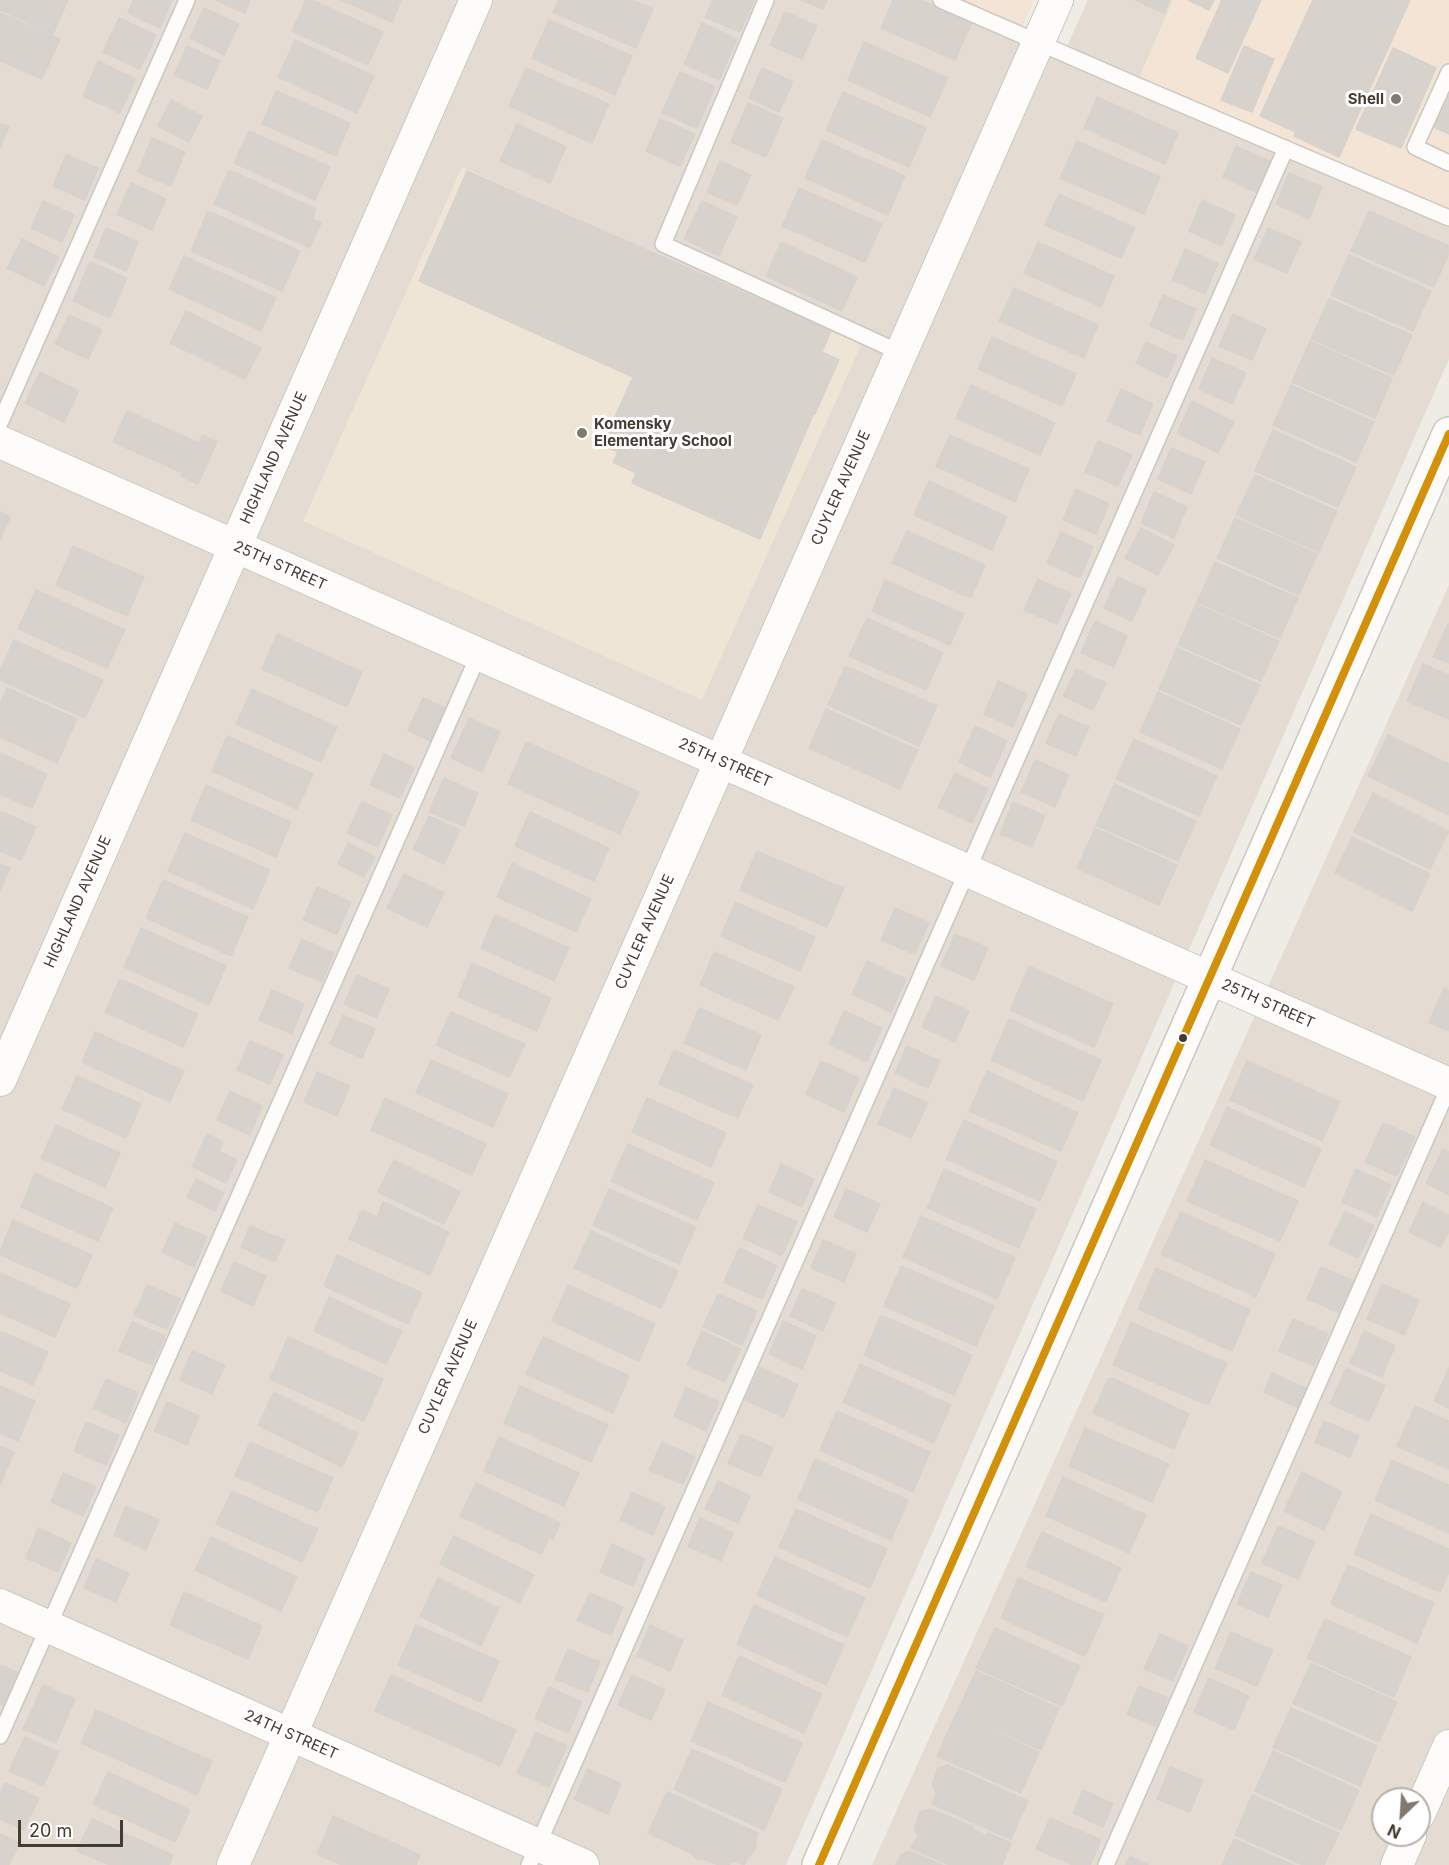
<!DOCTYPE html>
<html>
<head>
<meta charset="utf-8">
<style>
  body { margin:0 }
  #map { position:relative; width:1449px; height:1865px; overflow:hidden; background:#efebe5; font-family:Inter,sans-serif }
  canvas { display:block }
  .north { position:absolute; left:1371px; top:1787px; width:60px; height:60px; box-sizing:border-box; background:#fff; border:2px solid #b4b1ad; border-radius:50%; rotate:205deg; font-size:16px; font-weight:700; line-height:24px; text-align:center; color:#443b32 }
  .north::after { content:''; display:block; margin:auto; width:21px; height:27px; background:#807971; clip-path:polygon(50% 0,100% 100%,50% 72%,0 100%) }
  .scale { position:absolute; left:18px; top:1820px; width:105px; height:27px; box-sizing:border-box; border:3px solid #443b32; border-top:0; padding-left:8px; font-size:18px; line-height:21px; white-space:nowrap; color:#443b32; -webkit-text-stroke:4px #fff; paint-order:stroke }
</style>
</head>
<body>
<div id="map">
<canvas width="1449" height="1865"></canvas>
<div class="north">N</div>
<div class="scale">20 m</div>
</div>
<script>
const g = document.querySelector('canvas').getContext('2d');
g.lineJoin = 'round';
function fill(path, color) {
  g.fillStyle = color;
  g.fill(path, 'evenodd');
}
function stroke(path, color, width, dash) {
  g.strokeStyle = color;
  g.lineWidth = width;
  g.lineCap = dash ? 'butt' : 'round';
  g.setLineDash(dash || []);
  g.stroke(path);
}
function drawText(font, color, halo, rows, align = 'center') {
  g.font = font + ' Inter,sans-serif';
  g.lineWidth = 6;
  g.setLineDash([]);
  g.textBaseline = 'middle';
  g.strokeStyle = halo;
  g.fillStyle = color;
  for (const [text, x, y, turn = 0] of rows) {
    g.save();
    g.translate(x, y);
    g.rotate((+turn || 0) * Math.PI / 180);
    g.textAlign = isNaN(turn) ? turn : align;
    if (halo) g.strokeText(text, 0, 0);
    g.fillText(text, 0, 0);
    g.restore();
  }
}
fill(new Path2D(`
  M0,0h942l122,53 24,-53h85l-37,85 313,133v141l-663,1506h-786z
  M1449,585v1280h-577zM1383,1799h36v36h-36z`), '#e4dcd2');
fill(new Path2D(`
  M943,0h91l-15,34z
  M1173,0h276v218l-313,-133z`), '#f3e4d6');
fill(new Path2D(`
  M462,167l399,178 -159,355 -399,-179z`), '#eee5d6');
const building = new Path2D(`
  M0,0h68l-15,34 -53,-24z
  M133,0h39l-12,28 -32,-15z
  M215,0h35l-5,13z
  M306,0h6l71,32 -15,33 -76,-34z
  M341,0h60l-9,22z
  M559,0h73l21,9 -17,39 -83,-36z
  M713,0h41l-14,32 -35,-15z
  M801,0h26l-4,9z
  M893,0h28l51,22 -17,38 -74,-32z
  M1135,0h35l-6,13z
  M1188,0h26l-5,10z
  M1222,0h39l-33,73 -32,-15z
  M1313,0h97l-71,157 -45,-21 2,-4 -36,-16z
  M204,8l35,16 -15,31 -34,-17z
  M785,12l32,14 -15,33 -32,-14z
  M0,13l60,26 -18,40 -42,-18z
  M119,18l37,17 -16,34 -37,-17z
  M549,20l83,36 -17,39 -83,-37z
  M702,23l35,16 -18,41 -35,-16z
  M295,40l79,36 -17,37 -79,-36z
  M864,42l84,36 -18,39 -82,-37z
  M187,46l33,15 -13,28 -33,-14z
  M1244,46l30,13 -22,53 -31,-12z
  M1393,48l43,20 -35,80 -45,-19z
  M98,61l38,18 -16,34 -37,-17z
  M526,68l83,36 -17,39 -83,-37z
  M762,68l31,14 -14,30 -30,-14z
  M680,72l35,15 -18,41 -35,-15z
  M276,91l74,32 -14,33 -74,-32z
  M843,92l83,36 -17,39 -83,-37z
  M1449,95v39l-15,-7z
  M1097,97l81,36 -13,31 -81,-36z
  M171,100l31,16 -13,26 -31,-16z
  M748,103l35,15 -17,39 -35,-15z
  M660,119l35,15 -15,32 -34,-15z
  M0,123l9,4 -9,21z
  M517,124l49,23 -16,36 -50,-22z
  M249,131l81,36 -15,33 -81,-37z
  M152,138l33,14 -14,34 -33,-14z
  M822,140l83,36 -17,39 -83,-37z
  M1077,141l83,36 -16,37 -84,-36z
  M1236,146l34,15 -14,31 -33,-15z
  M66,155l32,13 -13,32 -32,-14z
  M720,161l31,14 -14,30 -30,-13z
  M229,170l87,39 -4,10 9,4 -11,25 -96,-44z
  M467,171l364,160 -9,21 17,8 -24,54 -1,-1 -54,126 -128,-56 4,-10 -23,-11 5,-10 -16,-7 31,-68 -214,-96z
  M1289,173l33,14 -13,32 -33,-15z
  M131,183l35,16 -14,31 -35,-16z
  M799,188l83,36 -17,38 -83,-36z
  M1059,194l76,34 -14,30 -76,-33z
  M1202,200l33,15 -13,31 -33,-15z
  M43,201l31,14 -12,27 -31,-14z
  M702,201l35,16 -18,39 -35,-17z
  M208,211l92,40 -18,40 -91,-40z
  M1369,211l80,35v7l-15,34 -83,-36z
  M106,228l32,14 -12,29 -32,-14z
  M1268,228l33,14 -14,31 -33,-14z
  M22,239l37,18 -15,29 -37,-18z
  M781,242l76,35 -15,34 -76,-35z
  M1038,242l76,34 -13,31 -77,-34z
  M1185,249l33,14 -13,31 -33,-14z
  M1349,255l82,36 -18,40 -82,-36z
  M184,256l92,42 -15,33 -92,-42z
  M90,262l37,16 -17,40 -37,-17z
  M1014,288l84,37 -14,33 -85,-37z
  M1163,295l33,14 -13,31 -33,-14z
  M1329,299l83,36 -18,40 -83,-36z
  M186,311l75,37 -16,31 -75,-36z
  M1233,314l33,15 -14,31 -33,-14z
  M69,315l33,15 -14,29 -33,-15z
  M992,337l84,37 -14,32 -84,-37z
  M1310,341l82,37 -17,40 -83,-36z
  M1146,342l31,14 -10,22 -31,-15z
  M1212,358l34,15 -14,31 -33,-15z
  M40,372l39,19 -15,31 -39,-19z
  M971,385l84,38 -15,32 -84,-37z
  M1291,385l83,37 -18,40 -83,-37z
  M1121,389l32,15 -13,31 -33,-14z
  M1192,401l42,21 -16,31 -41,-20z
  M127,411l72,32 3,-8 15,7 -19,42 -17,-8 2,-3 -70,-31z
  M1273,430l83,37 -18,40 -83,-36z
  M950,435l79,34 -14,33 -79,-36z
  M1098,441l34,14 -14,31 -33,-14z
  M1171,448l34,14 -14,32 -33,-15z
  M1255,475l82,36 -18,41 -83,-37z
  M929,481l78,36 -15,33 -78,-35z
  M1076,489l33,15 -13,30 -33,-14z
  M1154,492l33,15 -13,31 -33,-15z
  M0,512l10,5 -10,23z
  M1235,518l82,36 -18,41 -82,-37z
  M1141,528l33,17 -16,30 -33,-17z
  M907,531l78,34 -14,33 -79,-35z
  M1061,532l32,15 -13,31 -33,-15z
  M73,546l71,31 -17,39 -71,-31z
  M1215,562l83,36 -18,40 -83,-36z
  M1118,577l28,13 -14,31 -28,-13z
  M1038,579l33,15 -14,30 -33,-14z
  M885,580l79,34 -14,31 -78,-34z
  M36,590l89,40 -18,38 -89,-39z
  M1196,604l83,37 -18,40 -83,-36z
  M867,618l76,35 -17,37 -77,-34z
  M1095,621l32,15 -13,31 -33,-14z
  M1448,624h1v39l-16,-6z
  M277,634l85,38 -15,35 -85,-38z
  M14,640l89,40 -18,38 -85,-38v-10z
  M1177,648l83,37 -19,40 -82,-36z
  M1423,664l26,11v44l-42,-18z
  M845,666l92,40 -18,40 -91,-41z
  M1076,669l30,14 -13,27 -30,-14z
  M998,681l29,13 -14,33 -29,-13z
  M7,688l70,31 -20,44 -57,-26v-33z
  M252,689l85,38 -16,35 -85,-38z
  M1158,692l82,37 -18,40 -82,-37z
  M423,698l22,10 -15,33 -22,-11z
  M826,709l92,41 -18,39 -91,-41z
  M1059,714l30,13 -13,29 -30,-13z
  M469,718l31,14 -18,40 -31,-14z
  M975,726l32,15 -17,36 -31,-15z
  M1388,735l61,29v51l-81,-39z
  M227,736l86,38 -16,35 -85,-38z
  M1134,739l83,37 -18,40 -83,-37z
  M526,742l113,50 -19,42 -112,-50z
  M0,753l47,21 -15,34 -32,-14z
  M384,754l30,14 -14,30 -30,-13z
  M1035,760l34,15 -14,32 -34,-15z
  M955,773l33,16 -16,34 -34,-16z
  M444,778l34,15 -14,33 -35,-14z
  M1114,784l82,37 -18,40 -82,-36z
  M206,785l85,37 -15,35 -85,-37z
  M1373,793l76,38 -19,38 -76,-37z
  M362,802l30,13 -14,32 -31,-14z
  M1013,802l32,14 -13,31 -32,-13z
  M0,811l36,16 -15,33 -21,-9z
  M530,812l79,36 -15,33 -79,-35z
  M429,816l31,14 -16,34 -31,-15z
  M1095,828l82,37 -18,40 -82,-37z
  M185,833l85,37 -17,39 -85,-38z
  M1352,837l78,37 -18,37 -77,-38z
  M348,843l27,14 -11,20 -26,-13z
  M757,851l87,37 -17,39 -87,-37z
  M512,863l79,36 -15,33 -79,-35z
  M0,864l10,4 -10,23z
  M404,874l40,19 -17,34 -40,-19z
  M163,880l85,37 -17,39 -85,-38z
  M317,887l34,15 -14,32 -34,-14z
  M735,902l80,35 -15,34 -79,-35z
  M895,908l34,15 -14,31 -34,-14z
  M495,915l74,33 -15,33 -73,-33z
  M141,928l85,38 -17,39 -85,-38z
  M955,934l33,14 -14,32 -33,-14z
  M302,939l32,14 -12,29 -33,-14z
  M714,952l80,35 -16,33 -78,-35z
  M867,961l39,18 -15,33 -39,-18z
  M472,963l79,35 -14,33 -79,-34z
  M1029,966l84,38 -19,43 -84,-37z
  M357,975l32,14 -12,29 -33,-14z
  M120,979l78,35 -15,33 -78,-35z
  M1444,988l5,3v40l-20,-9z
  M272,990l32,14 -12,30 -33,-14z
  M936,996l33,15 -14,31 -33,-15z
  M699,1008l62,27 -15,35 -62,-27z
  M844,1011l38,17 -15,34 -38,-18z
  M451,1012l74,32 -16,33 -73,-32z
  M343,1015l32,14 -13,29 -32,-14z
  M1009,1019l92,41 -18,41 -92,-41z
  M95,1032l89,39 -14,31 -88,-40z
  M250,1041l33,14 -13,29 -33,-14z
  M907,1046l33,15 -12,27 -33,-15z
  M674,1050l79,35 -15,33 -79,-34z
  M431,1060l77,34 -15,33 -77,-34z
  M821,1061l38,17 -15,34 -38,-18z
  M1247,1061l93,41 -18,39 -92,-41z
  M987,1071l91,42 -17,38 -92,-40z
  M317,1072l33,14 -13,30 -33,-14z
  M77,1076l64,28 -15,34 -64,-29z
  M894,1088l34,15 -17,35 -33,-14z
  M230,1091l32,15 -12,29 -33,-15z
  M385,1098l101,46 -14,31 -101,-45z
  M647,1098l79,35 -15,34 -79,-35z
  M1227,1107l94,42 -17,38 -94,-42z
  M964,1120l93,42 -17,39 -94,-42z
  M1383,1123l32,14 -18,39 -32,-14z
  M56,1125l64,28 -15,34 -64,-29z
  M207,1134l16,8 -4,9 18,9 -11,23 -34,-17z
  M628,1144l86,39 -17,37 -86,-39z
  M1443,1149l6,3v43l-23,-12z
  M394,1160l66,32 -16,32 -66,-32z
  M1205,1160l93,41 -18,40 -93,-40z
  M781,1164l33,15 -12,28 -33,-15z
  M944,1169l92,40 -17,39 -92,-40z
  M1356,1169l35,16 -14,32 -35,-15z
  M35,1173l78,35 -15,33 -77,-34z
  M196,1179l28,14 -9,18 -28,-14z
  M609,1189l87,38 -17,37 -86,-39z
  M846,1189l34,15 -13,28 -33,-15z
  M383,1202l66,30 -19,43 -81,-36 13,-29 15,7z
  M1423,1202l26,13v16l-8,16 -32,-15z
  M758,1205l39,17 -15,34 -39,-18z
  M1345,1211l29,15 -16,32 -29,-14z
  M1181,1212l94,42 -19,43 -95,-43z
  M921,1216l94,42 -18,41 -94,-42z
  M13,1220l79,35 -15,33 -77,-33v-4z
  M175,1223l32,14 -13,30 -32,-15z
  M250,1226l35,14 -10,22 -34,-15z
  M591,1231l87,40 -17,37 -87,-40z
  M823,1240l33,14 -12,28 -33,-14z
  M739,1248l38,18 -15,33 -38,-17z
  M337,1255l85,38 -14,31 -84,-38z
  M234,1262l32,14 -13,30 -32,-15z
  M901,1266l93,40 -18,40 -92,-40z
  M1321,1267l33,14 -14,32 -33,-14z
  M1156,1268l94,42 -18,41 -94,-42z
  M0,1273l70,31 -15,33 -55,-24z
  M1382,1284l37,16 -15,35 -37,-16z
  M147,1285l33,14 -13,30 -33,-14z
  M568,1285l87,39 -16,37 -87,-40z
  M802,1289l33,14 -12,28 -33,-15z
  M718,1294l39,17 -15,34 -39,-18z
  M329,1297l73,34 -16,33 -72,-33z
  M881,1315l91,40 -18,40 -90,-40z
  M1293,1319l35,15 -14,32 -35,-15z
  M783,1321l33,15 -14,33 -33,-15z
  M132,1322l33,14 -13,29 -33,-14z
  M1131,1322l96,41 -19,42 -95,-40z
  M0,1331l48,21 -15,33 -33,-14z
  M702,1331l39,18 -16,33 -38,-17z
  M1364,1331l31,15 -13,31 -32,-14z
  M288,1337l95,42 -19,42 -94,-42z
  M543,1337l86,39 -16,37 -87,-39z
  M192,1351l33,14 -13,29 -32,-14z
  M860,1364l91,41 -17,38 -91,-41z
  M760,1367l38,18 -14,32 -39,-17z
  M1346,1368l39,18 -16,35 -39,-17z
  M1449,1368v40l-15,-7z
  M1272,1373l35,16 -8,19 -35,-16z
  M1112,1378l77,36 -15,35 -81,-36 15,-34z
  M106,1379l32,14 -12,30 -33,-15z
  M0,1386l35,15 -17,40 -18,-8z
  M520,1386l88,39 -17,37 -87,-39z
  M686,1387l33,15 -13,29 -32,-15z
  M274,1392l84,42 -16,33 -84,-42z
  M167,1402l32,14 -12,29 -33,-14z
  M1415,1406l34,15v48l-52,-23z
  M837,1411l93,41 -17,40 -93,-42z
  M1324,1421l35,15 -9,21 -35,-15z
  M86,1422l33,13 -13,30 -32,-14z
  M1085,1428l84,36 -17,38 -83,-36z
  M741,1434l32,14 -13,29 -32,-14z
  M499,1437l80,36 -15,33 -80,-35z
  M250,1442l83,36 -15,34 -83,-36z
  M662,1442l33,15 -12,27 -34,-14z
  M0,1446l14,6 -14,33z
  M815,1459l93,41 -17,40 -93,-41z
  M1392,1460l57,25v48l-74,-33z
  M1302,1472l40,20 -18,38 -40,-19z
  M63,1473l33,14 -13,29 -32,-14z
  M1063,1477l83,38 -17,38 -83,-37z
  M718,1481l32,15 -12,27 -33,-14z
  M476,1483l84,40 -7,16 -4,-2 -8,17 -81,-38z
  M232,1491l86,38 -16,33 -86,-38z
  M632,1492l33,15 -12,28 -33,-15z
  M126,1506l33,14 -13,30 -32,-15z
  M796,1509l91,40 -17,39 -91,-41z
  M1371,1514l78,35v23l-9,20 -86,-38z
  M700,1518l33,15 -12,28 -33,-15z
  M1278,1526l37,16 -17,37 -36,-16z
  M38,1528l33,15 -13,29 -32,-14z
  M1042,1532l79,36 -15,34 -80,-36z
  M454,1536l80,39 -14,28 -80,-39z
  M211,1537l86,40 -16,34 -86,-41z
  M612,1544l33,15 -12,27 -33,-14z
  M775,1557l90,41 -18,39 -90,-42z
  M96,1559l33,14 -13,29 -32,-14z
  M1348,1565l86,38 -17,40 -86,-39z
  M1251,1572l31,13 -14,32 -31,-13z
  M438,1578l61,30 -18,38 -61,-30z
  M1018,1578l86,37 -19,41 -84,-38z
  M184,1592l78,34 -14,33 -78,-34z
  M590,1593l33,14 -12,28 -34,-15z
  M754,1605l90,40 -18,40 -89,-41z
  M1325,1619l86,38 -17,40 -87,-39z
  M416,1625l83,36 -18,41 -83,-37z
  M650,1625l33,15 -13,31 -33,-15z
  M995,1628l85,38 -18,40 -86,-38z
  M1231,1632l42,18 -16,36 -42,-18z
  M1160,1634l28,12 -15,35 -29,-12z
  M568,1649l32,13 -12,30 -33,-13z
  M739,1656l83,38 -18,39 -82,-38z
  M1311,1663l86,39 -18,40 -86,-39z
  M0,1665l19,8 -14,33 -5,-2z
  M976,1671l83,37 -18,42 -84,-37z
  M391,1675l125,55 -16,36 -125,-55z
  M632,1675l33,15 -14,30 -33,-15z
  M1209,1678l40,18 -15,34 -40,-18z
  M43,1685l32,14 -19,44 -33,-14z
  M1139,1686l29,12 -12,28 -29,-12z
  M549,1687l33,15 -14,31 -33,-15z
  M708,1702l94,41 -17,39 -94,-41z
  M1291,1708l86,38 -17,40 -87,-39z
  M96,1710l116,51 -15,34 -116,-52z
  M956,1714l83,38 -18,41 -84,-37z
  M536,1732l31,14 -18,41 -32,-14z
  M25,1737l34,15 -16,34 -34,-15z
  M692,1749l90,40 -18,41 -90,-41z
  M1273,1751l86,39 -18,40 -86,-39z
  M948,1765l80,36 -17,38 -79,-35 4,-11 -4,-8 6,-17z
  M1170,1767l33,13 -13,32 -33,-13z
  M588,1769l33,15 -13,30 -34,-15z
  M108,1772l82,38 -15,32 -82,-38z
  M5,1783l34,15 -15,32 -24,-11v-25z
  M1083,1790l30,14 -10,23 -30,-14z
  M667,1792l91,41 -2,7v7l-4,7 -4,3 -4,8 -12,-5 -3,5h-10l-13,-5 -9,-1 -8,-7 -41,-19z
  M1252,1795l87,38 -15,32h-21l-68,-30z
  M931,1809l42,18v2l14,7 1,-3 23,10 -9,22h-52l-39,-17 7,-13 -4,-6 6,-17z
  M333,1816l87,39 -4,10h-74l-25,-11z
  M1050,1818l51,22 -11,25h-17l-37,-16z
  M92,1819l81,36 -4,10h-59l-33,-14z
  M0,1834l20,9 -11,22h-9z
  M1234,1839l59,26h-71z
  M910,1851l32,14h-46l5,-10z
  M1130,1856l18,9h-22z`);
fill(building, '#d7d2cc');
stroke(building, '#d7d2cb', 1.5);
const service = new Path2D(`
  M766,0l-103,244 238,109
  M941,0l195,85 313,133
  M1449,72l-34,75 34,16
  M0,423l187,-423
  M0,1736l479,-1082
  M529,1865l757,-1717
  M1106,1865l343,-778`);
const minor = new Path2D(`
  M0,442l1449,642
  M0,1080l476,-1080
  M0,1605l583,260
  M1419,1814l30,-68
  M233,1865l824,-1865
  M1397,1865l13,-30`);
const tertiary = new Path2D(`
  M819,1865l630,-1431`);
stroke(service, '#cbc7c1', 18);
stroke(minor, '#cbc7c1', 34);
stroke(tertiary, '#cbc7c1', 36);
stroke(service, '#fdfcfb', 15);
stroke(minor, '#fdfcfb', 32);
stroke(tertiary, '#fdfcfb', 33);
stroke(new Path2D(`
  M819,1865l630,-1431`), '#d3910a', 8);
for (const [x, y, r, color] of [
  [1396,99,6,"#807971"],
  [582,433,6,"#807971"],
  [1183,1038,5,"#443b32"]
]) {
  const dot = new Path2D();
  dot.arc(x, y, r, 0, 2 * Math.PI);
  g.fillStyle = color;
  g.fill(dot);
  stroke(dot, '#fff', 2);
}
drawText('bold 15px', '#443b32', '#fff', [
  ["Shell",1384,99],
  ["Komensky",594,424,"left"],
  ["Elementary School",594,441,"left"]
], 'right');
drawText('15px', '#443b32', '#fff', [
  ["HIGHLAND AVENUE",274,458,-66],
  ["CUYLER AVENUE",841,488,-66],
  ["25TH STREET",280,566,24],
  ["25TH STREET",725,763,24],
  ["HIGHLAND AVENUE",78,902,-66],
  ["CUYLER AVENUE",645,932,-66],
  ["25TH STREET",1268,1004,24],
  ["CUYLER AVENUE",448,1377,-66],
  ["24TH STREET",291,1735,24]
]);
</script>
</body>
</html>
